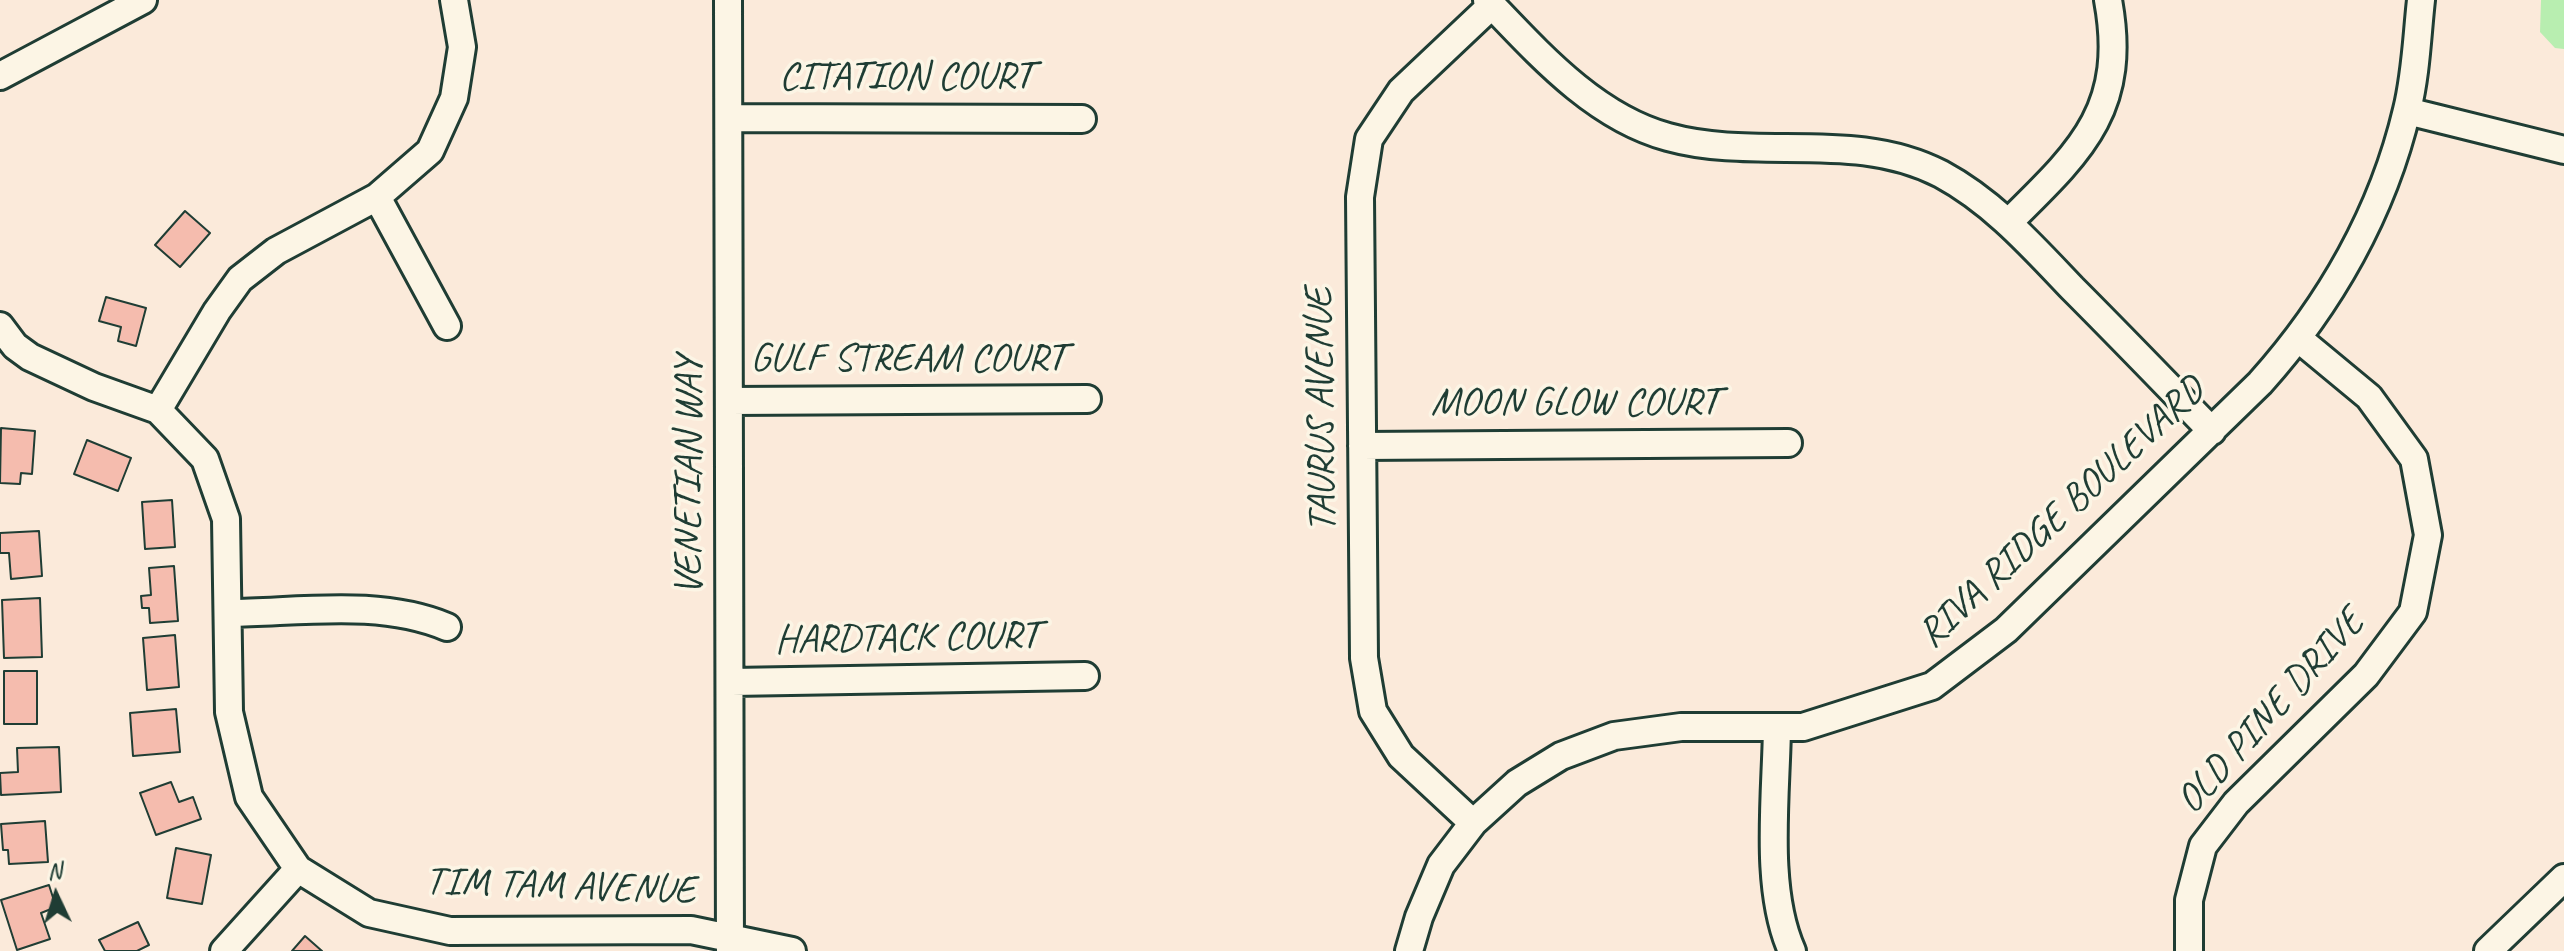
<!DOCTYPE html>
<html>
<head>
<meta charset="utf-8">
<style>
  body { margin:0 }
  #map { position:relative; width:2564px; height:951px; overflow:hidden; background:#fbeada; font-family:Caveat,sans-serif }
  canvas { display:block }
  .north { position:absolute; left:16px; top:855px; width:80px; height:80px; -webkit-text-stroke:6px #fcf5e5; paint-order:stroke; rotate:356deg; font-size:22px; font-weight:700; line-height:32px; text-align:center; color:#1f3d34 }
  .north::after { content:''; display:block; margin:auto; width:28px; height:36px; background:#1f3d34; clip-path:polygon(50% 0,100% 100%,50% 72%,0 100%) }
</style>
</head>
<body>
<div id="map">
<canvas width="2564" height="951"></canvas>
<div class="north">N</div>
</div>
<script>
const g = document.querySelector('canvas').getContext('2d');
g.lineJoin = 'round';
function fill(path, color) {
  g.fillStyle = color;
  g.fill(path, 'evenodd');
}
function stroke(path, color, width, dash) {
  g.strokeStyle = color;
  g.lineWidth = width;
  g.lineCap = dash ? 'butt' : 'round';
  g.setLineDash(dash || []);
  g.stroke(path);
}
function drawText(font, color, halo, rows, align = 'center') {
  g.font = font + ' Caveat,sans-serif';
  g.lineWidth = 7;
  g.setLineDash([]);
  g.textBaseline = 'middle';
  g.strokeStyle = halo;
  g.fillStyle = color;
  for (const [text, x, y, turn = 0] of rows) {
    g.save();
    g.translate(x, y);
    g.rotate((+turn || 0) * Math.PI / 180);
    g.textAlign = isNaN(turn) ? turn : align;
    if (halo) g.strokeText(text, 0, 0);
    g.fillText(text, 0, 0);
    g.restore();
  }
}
fill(new Path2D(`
  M2541,0h23v49l-9,-1 -15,-16z`), '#b8eeb0');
const building = new Path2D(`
  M185,211l25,22 -30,34 -25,-22z
  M106,297l40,11 -10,38 -18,-5 3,-14 -22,-6z
  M1,428l34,3 -3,43 -11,-1 -1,11 -20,-1z
  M87,440l44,18 -13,33 -44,-17z
  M172,500l3,47 -30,2 -3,-47z
  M39,531l3,45 -31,3 -2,-26h-9v-20z
  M174,566l4,55 -28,2 -1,-15h-7l-1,-12 10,-1 -2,-27z
  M40,598l2,59 -38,1 -2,-58z
  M175,635l4,52 -32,3 -4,-52z
  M4,671h33v53h-33z
  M176,709l4,43 -47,4 -3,-43z
  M59,747l2,45 -60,3 -1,-22 18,-1 -1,-24z
  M171,782l8,20 14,-5 8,22 -45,16 -16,-42z
  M45,821l3,41 -39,2 -1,-14h-5l-2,-26z
  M176,848l35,7 -9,49 -35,-6z
  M49,885l7,22 -15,6 9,26 -33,11 -16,-50z
  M138,922l11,23 -12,6h-32l-6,-11z
  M305,936l17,15h-30z`);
fill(building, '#f5bcae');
stroke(building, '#1f3d34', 2);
const minor = new Path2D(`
  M728,0l2,951
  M1487,0c51,53 107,117 181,137 90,25 186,-8 273,37 52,28 91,72 131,114 47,47 93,95 140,143
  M0,76l143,-76
  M2407,111l157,39
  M729,118l353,1
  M377,197l70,129
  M2009,222c72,-71 119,-113 99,-222
  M0,326l15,20 15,11 64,30 64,23 47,49 21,60 3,193 20,85 49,72 71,44 81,18 241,-1 101,21
  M730,401l357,-2
  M158,410l59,-99 23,-32 36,-28 101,-54 53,-46 24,-53 8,-51 -8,-47
  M1362,446l426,-3
  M230,613c72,-1 150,-14 217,14
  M732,682l353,-6
  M1777,728c-1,69 -13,161 15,223
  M1473,823l-72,-67 -28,-45 -9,-53 -4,-461 9,-58 32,-48 91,-86
  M224,951l74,-82
  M1409,951l10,-34 22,-52 32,-42 44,-40 44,-27 53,-20 67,-9h122l129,-41 74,-56 254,-247c70,-78 123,-171 147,-273 9,-36 10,-74 14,-110
  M2189,951v-51l14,-54 33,-43 130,-128 47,-63 15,-77 -14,-76 -45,-62 -70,-58
  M2488,951l76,-73`);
stroke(minor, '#1f3d34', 32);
stroke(minor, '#fcf5e5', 26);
drawText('40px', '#1f3d34', '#fcf5e5', [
  ["CITATION COURT",906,78],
  ["GULF STREAM COURT",908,360],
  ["MOON GLOW COURT",1575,404],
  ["TAURUS AVENUE",1322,410,-91],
  ["VENETIAN WAY",690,476,-90],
  ["RIVA RIDGE BOULEVARD",2062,513,-43],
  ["HARDTACK COURT",907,639,-1],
  ["OLD PINE DRIVE",2271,712,-48],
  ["TIM TAM AVENUE",560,887,2]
]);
</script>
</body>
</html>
